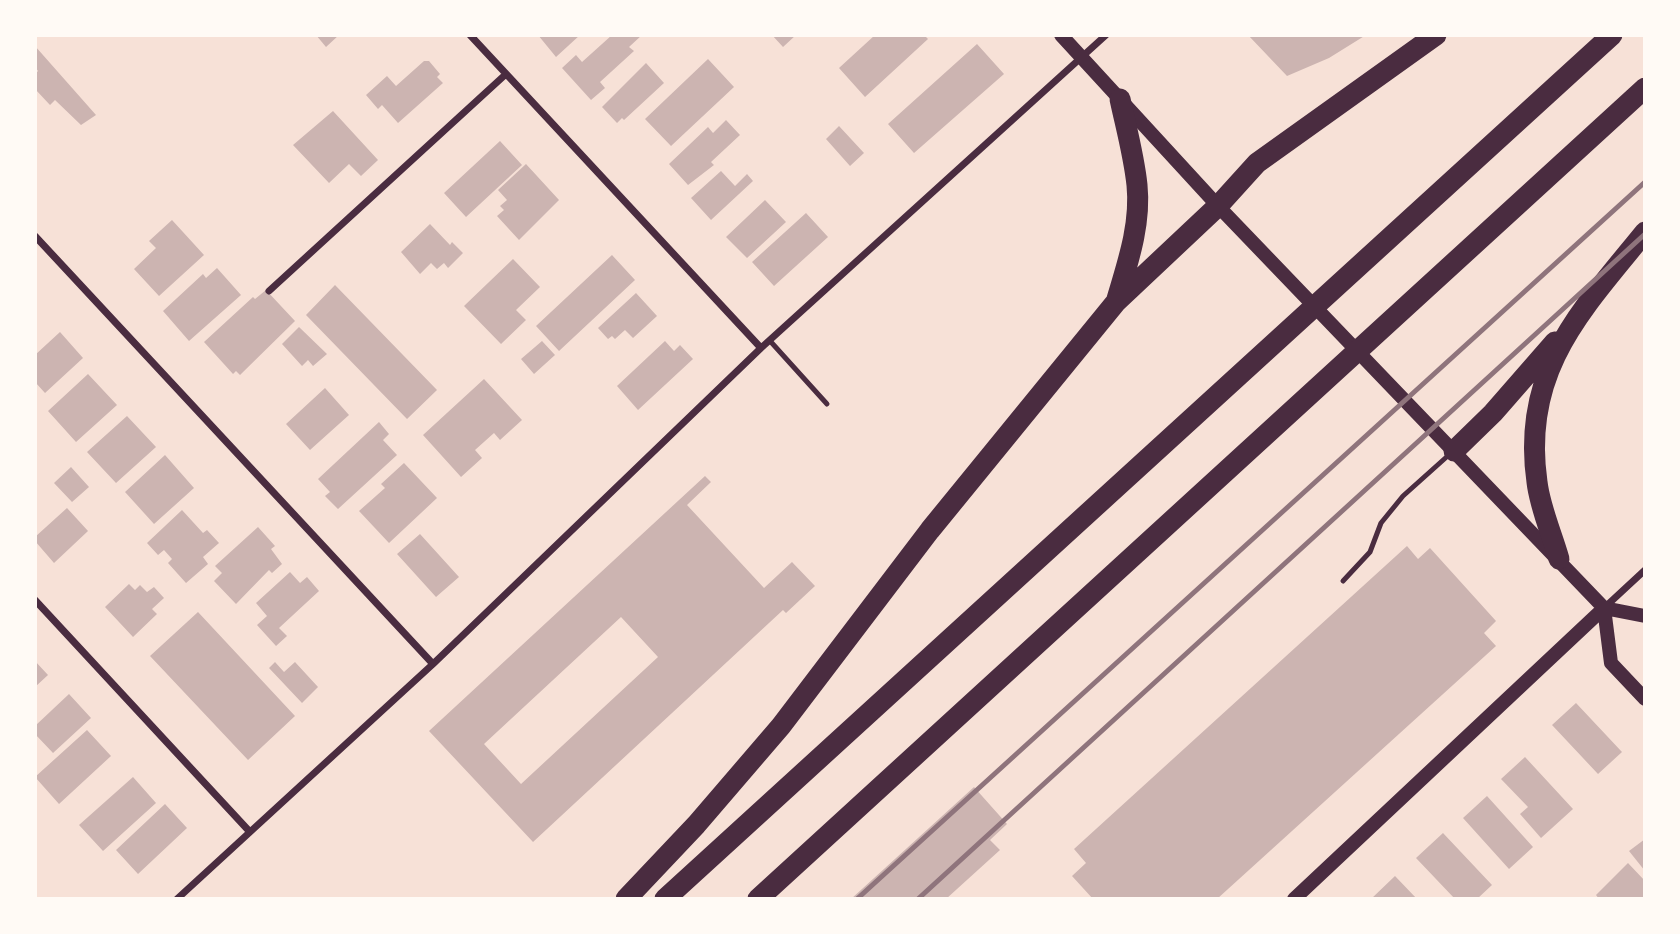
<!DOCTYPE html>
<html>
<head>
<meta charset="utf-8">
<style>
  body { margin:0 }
  #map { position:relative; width:1680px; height:934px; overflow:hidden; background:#f7e1d7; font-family:Spectral,serif }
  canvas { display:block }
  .frame { position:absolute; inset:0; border:37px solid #fffaf5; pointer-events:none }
</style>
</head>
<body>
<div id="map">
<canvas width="1680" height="934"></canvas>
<div class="frame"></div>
</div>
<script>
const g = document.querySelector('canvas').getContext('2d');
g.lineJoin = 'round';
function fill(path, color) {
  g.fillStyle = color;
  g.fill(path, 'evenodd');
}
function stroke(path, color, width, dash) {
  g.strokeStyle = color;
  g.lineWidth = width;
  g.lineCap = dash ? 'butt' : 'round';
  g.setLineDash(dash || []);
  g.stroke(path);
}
fill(new Path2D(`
  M316,35h23l-13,12z
  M538,35h42l-24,22z
  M612,35h30l-13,12 5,4 -34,31 5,6 -14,12 -29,-32 14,-13 6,7z
  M772,35h24l-13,12z
  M875,35h49l4,4 -63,58 -26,-29z
  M1248,35h118l-37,23 -42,18z
  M977,44l27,30 -90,79 -26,-29z
  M35,46l61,69 -15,10 -26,-25 -5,5 -15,-16v-15l3,-3 -3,-4z
  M708,59l26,28 -63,59 -26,-27z
  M424,61h5l11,13 -3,3 6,6 -45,40 -16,-18 -4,4 -12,-14 21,-19 9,10z
  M646,63l18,20 -40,37 -2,-2 -5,5 -15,-16z
  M333,111l45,49 -17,16 -12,-12 -20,19 -36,-38z
  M726,120l14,15 -29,27 3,3 -26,20 -19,-21 39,-37 5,6z
  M839,126l25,27 -14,13 -24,-27z
  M500,141l22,24 -56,52 -22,-24z
  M526,164l33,36 -40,40 -22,-24 7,-6 -4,-4 7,-6 -9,-10z
  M721,171l14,15 12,-12 6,7 -42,39 -20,-22z
  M765,200l21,22 -39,36 -21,-21z
  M806,213l22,24 -54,49 -22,-24z
  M172,220l32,35 -45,41 -25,-27 22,-21 -7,-7z
  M430,224l20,21 2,-3 11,11 -15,15 -4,-5 -7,6 -6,-6 -11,11 -19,-22z
  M612,255l23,25 -76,71 -23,-25z
  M513,259l27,28 -24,23 10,10 -25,24 -37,-38z
  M217,268l24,27 -52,46 -26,-30 40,-37 3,4z
  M335,285l102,105 -30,29 -101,-104z
  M266,290l29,31 -55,54 -4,-4 -3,3 -29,-32 49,-45 2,2z
  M636,293l21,23 -24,22 -8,-8 -10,9 -3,-3 -4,3 -10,-11z
  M299,327l28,27 -14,12 -5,-6 -6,6 -20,-22z
  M60,332l23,26 -38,35 -10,-11v-27z
  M542,341l13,14 -21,19 -13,-15z
  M665,341l9,10 6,-6 13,14 -55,51 -21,-24z
  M88,374l29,31 -41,37 -28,-31z
  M484,379l38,41 -22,20 -6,-7 -19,17 7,8 -21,19 -38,-42z
  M325,388l24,27 -39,35 -24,-26z
  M127,416l29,31 -40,36 -29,-31z
  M379,422l10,12 -6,6 14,15 -59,54 -13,-13 5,-4 -12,-13z
  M165,455l29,33 -40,36 -29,-32z
  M404,463l33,35 -48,45 -30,-32 26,-23 -4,-4z
  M71,467l18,20 -17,15 -18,-19z
  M705,476l6,6 -24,23 77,83 28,-26 23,24 -29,27 -3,-3 -250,232 -104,-111zM621,617l37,40 -137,127 -37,-40z
  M67,508l21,23 -34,32 -19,-22v-4z
  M182,510l21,23 4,-3 12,13 -16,14 5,7 -22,19 -18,-20 4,-4 -8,-9 -6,5 -11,-12z
  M258,527l17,19 -4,3 11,15 -10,9 -3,-3 -33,34 -22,-23 8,-8 -7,-7z
  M420,534l39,43 -23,20 -39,-43z
  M1407,546l11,13 12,-11 66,73 -12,12 12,13 -279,253h-124l-21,-23 14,-13 -12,-14z
  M290,572l10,11 7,-6 12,14 -40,37 8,8 -11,10 -19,-21 10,-9 -11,-13z
  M129,584l6,6 5,-5 7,7 7,-5 10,11 -12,11 5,5 -24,23 -28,-30z
  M198,612l97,104 -47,44 -98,-104z
  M35,661l13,14 -13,12z
  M275,662l9,10 11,-10 23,25 -16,16 -33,-35z
  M69,694l22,24 -38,35 -18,-19v-8z
  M1576,703l46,49 -24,22 -46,-49z
  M87,730l24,26 -52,48 -24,-27z
  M1525,757l48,52 -32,29 -21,-24 8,-7 -27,-28z
  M133,777l23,26 -53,48 -24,-26z
  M974,787l33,37 -17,16 10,10 -54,49h-95z
  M1487,796l46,51 -24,22 -46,-51z
  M165,804l22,24 -49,46 -22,-24z
  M1443,833l49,52 -15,14h-22l-39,-41z
  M1645,839v32l-16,-20z
  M1628,863l17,18v18h-46l-3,-4z
  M1395,876l22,23h-46z`), '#ccb4b1');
stroke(new Path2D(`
  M771,342l56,62
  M1343,581l27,-29 11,-29 22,-27 48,-43`), '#4a2c40', 5);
stroke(new Path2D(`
  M470,35l291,313
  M35,236l398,428
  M269,291l237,-217
  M35,600l215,232
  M1604,608l41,-38
  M177,899l256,-235 328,-316 345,-313`), '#4a2c40', 7);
stroke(new Path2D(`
  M1061,35l157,171 386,402 7,55 34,36
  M1604,608l41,8
  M1294,899l310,-291`), '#4a2c40', 14);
stroke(new Path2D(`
  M1117,299c11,-37 24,-75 20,-114 -3,-29 -11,-58 -17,-86
  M1454,451l39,-38 62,-71
  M1559,559c-7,-25 -19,-51 -22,-77 -16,-111 43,-170 108,-250
  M626,899l70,-74 85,-99 149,-196 186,-228 102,-96 39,-43 179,-128
  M665,899l947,-864
  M758,899l887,-811`), '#4a2c40', 21);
stroke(new Path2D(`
  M857,899l788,-717
  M918,899l727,-665`), '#8f747c', 5);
</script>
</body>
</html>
